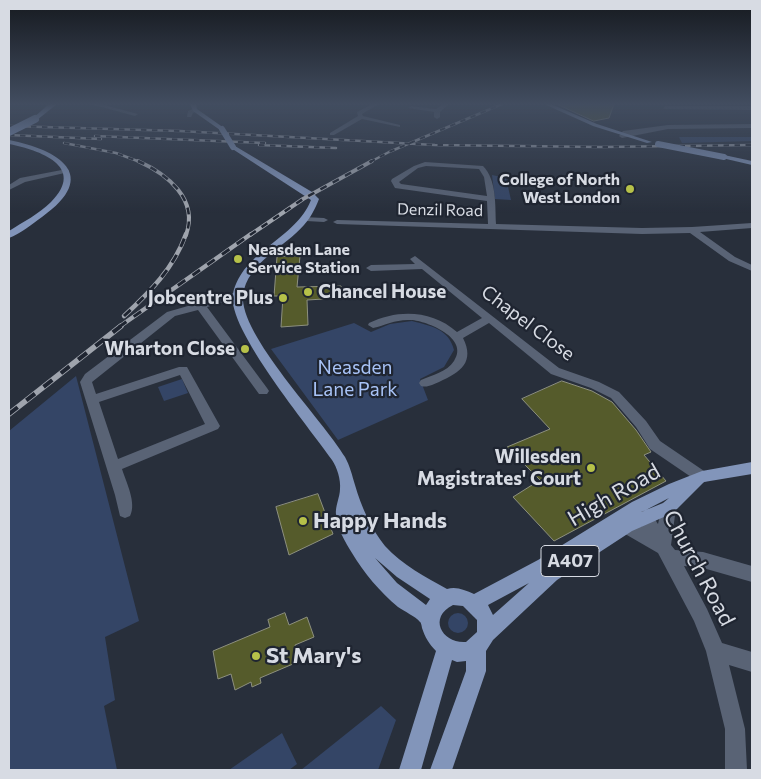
<!DOCTYPE html>
<html>
<head>
<meta charset="utf-8">
<style>
  body { margin:0 }
  #map { position:relative; width:761px; height:779px; overflow:hidden; background:#282f3b; font-family:Commissioner,sans-serif }
  canvas { display:block }
  .frame { position:absolute; inset:0; border:10px solid #d7dbe3; pointer-events:none }
</style>
</head>
<body>
<div id="map">
<canvas width="761" height="779"></canvas>
<div class="frame"></div>
</div>
<script>
const g = document.querySelector('canvas').getContext('2d');
g.lineJoin = 'round';
function fill(path, color) {
  g.fillStyle = color;
  g.fill(path, 'evenodd');
}
function stroke(path, color, width, dash) {
  g.strokeStyle = color;
  g.lineWidth = width;
  g.lineCap = dash ? 'butt' : 'round';
  g.setLineDash(dash || []);
  g.stroke(path);
}
function drawText(font, color, halo, rows, align = 'center') {
  g.font = font + ' Commissioner,sans-serif';
  g.lineWidth = 4.5;
  g.setLineDash([]);
  g.textBaseline = 'middle';
  g.strokeStyle = halo;
  g.fillStyle = color;
  for (const [text, x, y, turn = 0] of rows) {
    g.save();
    g.translate(x, y);
    g.rotate((+turn || 0) * Math.PI / 180);
    g.textAlign = isNaN(turn) ? turn : align;
    if (halo) g.strokeText(text, 0, 0);
    g.fillText(text, 0, 0);
    g.restore();
  }
}
fill(new Path2D(`
  M679,137h73v4l-70,2z
  M492,175l14,3 5,22 -16,-1z
  M412,321c19,5 37,8 42,29l-10,17 -24,12 8,21 -90,40 -67,-91 83,-26 17,9 19,-8z
  M76,376l63,245 -34,16 10,63 -11,6 13,64h-108v-339z
  M182,379l6,14 -24,8 -6,-14z
  M448 623a10 10 0 1 1 20 0a10 10 0 1 1-20 0Z
  M381,706l15,14 -18,50h-77z
  M282,733l15,31 -8,6h-60z`), '#344566');
const building = new Path2D(`
  M557,104h57l-5,14 -15,3z
  M300,256l-3,31 44,-1v12l-34,2 1,25 -27,2 2,-31h-9l3,-39z
  M562,381l30,10 20,11 24,28 15,22 -7,3 22,26 -112,60 -41,-44 27,-17 -33,-33 43,-18 -28,-30z
  M318,494l15,40 -44,21 -13,-48z
  M285,613l4,12 18,-8 7,20 -19,8 5,16 -40,17 1,5 -9,4 -1,-5 -16,8 -4,-16 -13,5 -5,-28 57,-24 -2,-7z`);
fill(building, '#555b2b');
stroke(building, '#8d907f', 1);
fill(new Path2D(`
  M90,104h11l37,10 -3,2z
  M372,104h7l-17,10 1,2 37,9v2l-38,-8 -28,16h-4v-2l28,-17 -1,-4z
  M443,104h6l-9,8v5l-3,2 -3,-2v-5l-26,-4 3,-2 25,3z
  M665,106h87v4l-89,-1z
  M195,108l2,3 -4,2 -2,4h-4l1,-6z
  M752,124v4l-84,1 -46,9 -3,-2 4,-5 45,-6z
  M425,162l58,4c14,14 12,40 13,58l146,4 50,-1 60,-4v5l-52,4 35,25 17,8v6l-23,-10 -39,-28 -48,1 -305,-10 -4,-2 4,-2 151,4 -1,-23 -92,-13 -4,-7 1,-2 22,-13zM426,166l53,3 5,8 3,19 -86,-12 -2,-2 19,-14z
  M67,169l2,1v2l-44,10 -16,8v-5l11,-7z
  M303,217l21,1 4,2 -4,2 -18,-1h-3z
  M415,256l144,112 40,14 20,10 27,29 14,20 47,32 2,4 -2,4 -5,2 -5,-2 -47,-32 -14,-22 -25,-29 -20,-10 -40,-14 -62,-51 -26,15c12,24 -2,34 -24,44 -6,2 -11,6 -18,4l-2,-3 2,-3c11,-5 26,-8 33,-19 16,-23 -27,-40 -43,-41 -15,-1 -25,5 -38,8l-5,-3 1,-2c29,-14 63,-13 88,9l25,-14 -60,-49 -51,2 -5,-3 5,-3 44,-1 -5,-5z
  M237,292l5,3 -1,2 -34,10 60,81 2,3 -2,3h-8l-61,-84 -23,6 -83,66 4,12 83,-27h8l33,59 -2,3 -96,40c4,13 15,34 8,47l-5,2 -5,-2 -5,-21 -35,-113 5,-8 82,-62zM180,375l25,49 -87,35 -19,-57z
  M668,501l5,2 3,5 -5,37 4,5 28,2 49,14v16l-49,-14 -19,-2 23,43 15,34 30,9v20l-23,-7 16,64 2,41h-22v-41l-19,-78 -12,-30 -36,-68 -38,-22 -2,-5 2,-5 6,-2 16,8 -10,-17 3,-5c12,-4 17,10 23,19l5,-21z`), '#596375');
fill(new Path2D(`
  M190,104h6l1,5 27,19v2h-4l-27,-19z
  M544,104h7l46,20 55,18 -5,1 -54,-17z
  M9,140c50,10 92,35 33,77 -10,7 -22,17 -33,21v-7c14,-9 30,-17 42,-29 36,-36 -12,-52 -42,-58z
  M231,146h4l77,46 7,7c-4,10 -8,18 -15,26 -19,22 -57,38 -61,70 -4,40 80,125 102,162 5,9 7,18 10,28 6,21 16,44 30,61 17,19 41,31 62,43 9,-3 18,1 27,5l64,-34 94,-58 37,-18 33,-13 50,-9v12l-48,8 -31,31 -41,18 -75,49 -64,60 -7,11v20l-34,99h-22l36,-99v-10l-9,1 -5,-2 -31,110h-22l37,-119c-7,-7 -11,-14 -14,-23 0,-1 -1,-6 -2,-6 -5,-6 -15,-10 -22,-15 -18,-15 -34,-34 -46,-54 -7,-11 -15,-25 -16,-38 -1,-9 4,-18 4,-26 1,-9 -3,-22 -8,-29 -22,-32 -106,-132 -99,-166 9,-43 63,-55 78,-94l-80,-52zM669,498l-6,5 -22,9h1zM375,558l22,19 33,22 -4,6 -29,-22zM529,583l-36,32 -5,-10zM453,605l10,1 14,14v12l-11,10c-23,2 -39,-24 -13,-37z
  M724,155l28,6v4l-30,-7v-2z`), '#8295ba');
fill(new Path2D(`
  M49,104h8l-20,16h-4v-2z`), '#92a9d6');
const railFar3 = new Path2D(`
  M9,126l171,5 255,14 166,2 151,-2
  M9,135l92,4
  M95,136l170,7
  M64,143l52,10 24,9
  M259,145l77,3
  M370,162l19,-10 113,-48`);
const railFar2 = new Path2D(`
  M138,161c29,13 61,38 48,74
  M250,235l53,-36 69,-38`);
const railFar1 = new Path2D(`
  M124,316c26,-24 50,-48 62,-82
  M119,327l132,-93`);
const rail = new Path2D(`
  M9,414l112,-88`);
stroke(railFar3, '#9fa4ad', 2.5);
stroke(railFar2, '#9fa4ad', 4);
stroke(railFar1, '#9fa4ad', 4.5);
stroke(rail, '#9fa4ad', 5.5);
stroke(railFar3, '#1f2531', 2, [5.5]);
stroke(railFar2, '#1f2531', 2.5, [7]);
stroke(railFar1, '#1f2531', 3, [9]);
stroke(rail, '#1f2531', 4, [11]);
stroke(new Path2D(`
  M222,129l11,18
  M658,144l66,13`), '#8295ba', 6);
stroke(new Path2D(`
  M9,132l26,-13`), '#92a9d6', 8);
const sky = g.createLinearGradient(0, 0, 0, 213);
sky.addColorStop(0, '#161a20');
sky.addColorStop(0.49, '#424d60');
sky.addColorStop(1, '#424d6000');
g.fillStyle = sky;
g.fillRect(0, 0, 761, 213);
for (const [x, y, r, color] of [
  [630,189,5,"#b6c149"],
  [238,259,5,"#b6c149"],
  [308,292,5,"#b6c149"],
  [283,298,5,"#b6c149"],
  [245,349,5,"#b6c149"],
  [591,468,5,"#b6c149"],
  [303,521,5,"#b6c149"],
  [256,656,5,"#b6c149"]
]) {
  const dot = new Path2D();
  dot.arc(x, y, r, 0, 2 * Math.PI);
  g.fillStyle = color;
  g.fill(dot);
  stroke(dot, '#1f2531', 2);
}
drawText('bold 16px', '#d7dbe3', '#1f2531', [
  ["College of North",620,180],
  ["West London",620,198],
  ["Neasden Lane",248,250,"left"],
  ["Service Station",248,268,"left"]
], 'right');
drawText('16px', '#d7dbe3', '#1f2531', [
  ["Denzil Road",440,210,1]
]);
for (const [x, y, w] of [
  [570,561,58]
]) {
  const box = new Path2D();
  box.roundRect(x - w / 2, y - 15.5, w, 31, 4);
  g.fillStyle = '#1f2531';
  g.fill(box);
  stroke(box, '#d7dbe3', 1);
}
drawText('bold 18px', '#d7dbe3', null, [
  ["A407",570,561]
]);
drawText('bold 19px', '#d7dbe3', '#1f2531', [
  ["Chancel House",318,292,"left"],
  ["Jobcentre Plus",273,298],
  ["Wharton Close",235,349],
  ["Willesden",581,457],
  ["Magistrates' Court",581,479]
], 'right');
drawText('19px', '#d7dbe3', '#1f2531', [
  ["Chapel Close",528,323,37]
]);
drawText('19px', '#a8c3f7', '#1f2531', [
  ["Neasden",355,368],
  ["Lane Park",355,390]
]);
drawText('22px', '#d7dbe3', '#1f2531', [
  ["High Road",614,495,-30],
  ["Church Road",699,568,62]
]);
drawText('bold 22px', '#d7dbe3', '#1f2531', [
  ["Happy Hands",313,521],
  ["St Mary's",266,656]
], 'left');
</script>
</body>
</html>
